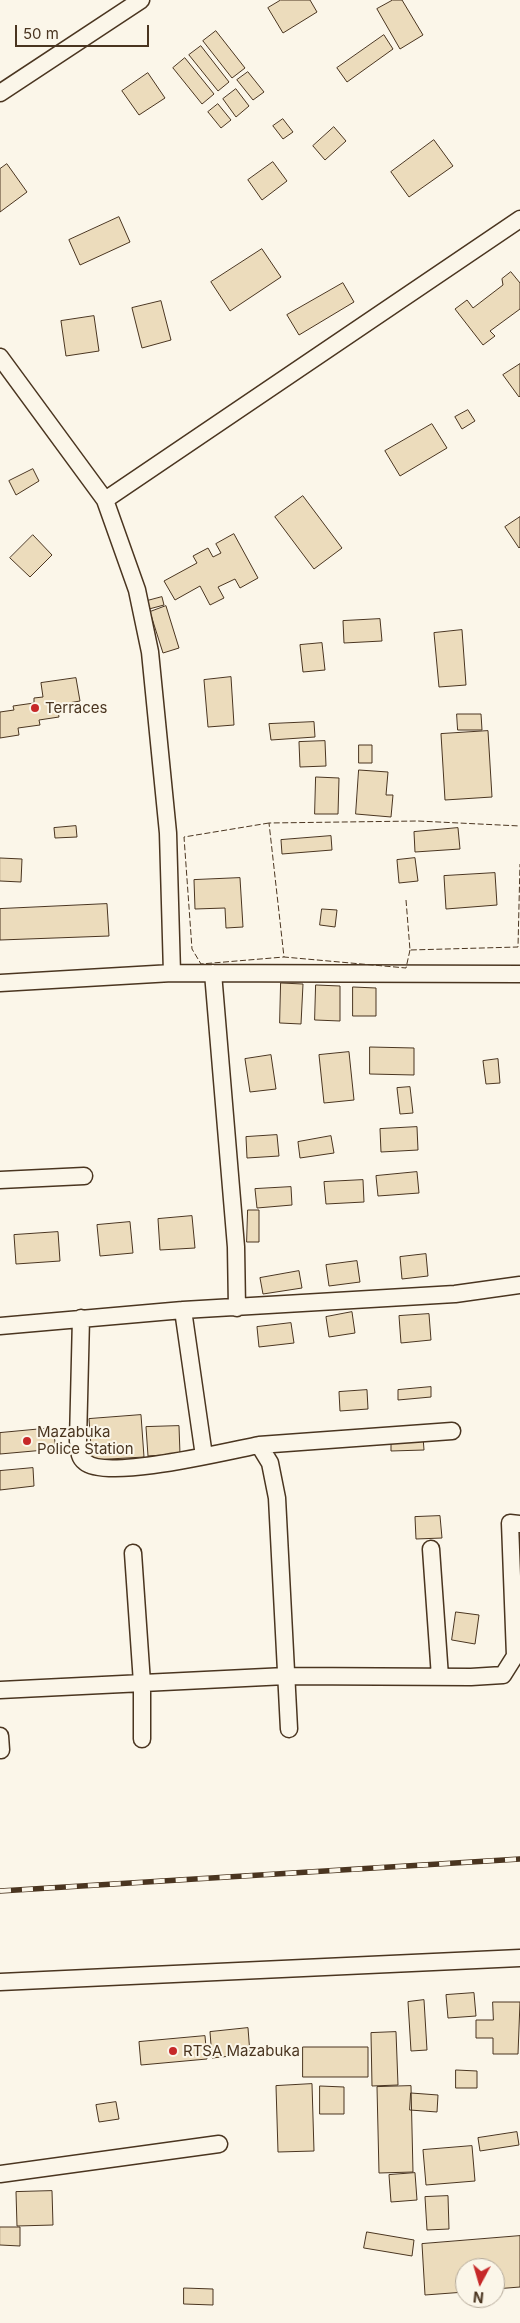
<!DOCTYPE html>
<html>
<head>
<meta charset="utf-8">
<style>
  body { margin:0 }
  #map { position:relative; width:520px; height:2323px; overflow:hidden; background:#fbf6e9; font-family:Inter,sans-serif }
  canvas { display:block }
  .north { position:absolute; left:455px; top:2258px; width:50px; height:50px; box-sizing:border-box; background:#fbf6e9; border:1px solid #b4a999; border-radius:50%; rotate:186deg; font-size:14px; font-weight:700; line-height:20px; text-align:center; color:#4a3520 }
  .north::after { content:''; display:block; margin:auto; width:18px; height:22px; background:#c62828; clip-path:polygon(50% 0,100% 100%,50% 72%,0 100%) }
  .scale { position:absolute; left:15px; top:25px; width:134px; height:22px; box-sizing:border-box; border:2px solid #4a3520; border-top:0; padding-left:6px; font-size:15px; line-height:18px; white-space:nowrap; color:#4a3520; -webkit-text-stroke:4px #fbf6e9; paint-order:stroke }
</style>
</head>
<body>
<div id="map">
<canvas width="520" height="2323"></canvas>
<div class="north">N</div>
<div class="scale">50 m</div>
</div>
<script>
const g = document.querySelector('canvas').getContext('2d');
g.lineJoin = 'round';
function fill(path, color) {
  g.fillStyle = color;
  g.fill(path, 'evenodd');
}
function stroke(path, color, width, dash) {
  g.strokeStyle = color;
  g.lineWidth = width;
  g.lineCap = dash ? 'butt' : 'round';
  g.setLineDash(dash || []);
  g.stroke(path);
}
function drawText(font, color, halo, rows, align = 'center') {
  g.font = font + ' Inter,sans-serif';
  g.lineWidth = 4;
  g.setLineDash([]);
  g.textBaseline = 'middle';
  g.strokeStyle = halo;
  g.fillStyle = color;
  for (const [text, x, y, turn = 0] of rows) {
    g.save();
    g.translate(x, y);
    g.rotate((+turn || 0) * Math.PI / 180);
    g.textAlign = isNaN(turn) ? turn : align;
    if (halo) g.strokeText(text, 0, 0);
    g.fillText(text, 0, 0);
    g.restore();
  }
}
const building = new Path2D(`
  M281,0h29l7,12 -34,21 -15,-25z
  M393,0h9l21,35 -23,14 -23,-40z
  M216,31l29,37 -13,10 -29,-37z
  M384,35l9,14 -46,33 -10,-14z
  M201,46l28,36 -11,9 -29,-36z
  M185,58l29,36 -12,10 -29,-36z
  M248,72l16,20 -11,8 -16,-20z
  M148,73l17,25 -26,17 -17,-24z
  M236,89l13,17 -13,11 -13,-18z
  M218,104l13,16 -10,8 -13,-16z
  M283,119l10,13 -10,7 -10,-13z
  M334,127l12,14 -21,19 -12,-14z
  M434,140l19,26 -44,31 -18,-25z
  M273,162l14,19 -25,19 -14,-20z
  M7,164l20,28 -27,20v-43z
  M119,217l11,25 -50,23 -11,-25z
  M262,249l19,28 -51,34 -19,-29z
  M511,272l9,11v26l-30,22 5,5 -12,9 -28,-36 12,-9 6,8 30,-23 -1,-6z
  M343,283l11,19 -55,33 -12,-20z
  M161,301l10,39 -29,8 -10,-40z
  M94,316l5,35 -33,5 -5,-35z
  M520,364v32l-1,1 -16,-22z
  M468,410l7,11 -13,8 -7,-12z
  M432,424l15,24 -47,28 -15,-25z
  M33,469l6,12 -23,14 -7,-14z
  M303,496l39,52 -28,21 -39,-52z
  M520,517v30l-1,1 -14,-21z
  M234,534l24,44 -18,10 -5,-9 -17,8 6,11 -14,7 -10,-19 -25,14 -11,-19 33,-18 -4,-7 15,-8 5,9 8,-4 -5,-9z
  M33,535l19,20 -22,22 -20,-19z
  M162,597l2,8 -15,4 -2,-8z
  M166,606l13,42 -16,5 -13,-41z
  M380,619l2,22 -38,2 -1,-22z
  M462,630l4,55 -27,2 -5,-54z
  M322,643l3,27 -22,2 -3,-27z
  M231,677l3,48 -26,2 -4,-47z
  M76,678l4,23 -23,4 2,12 -20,3 1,5 -22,3 1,7 -19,3v-26l14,-2 -1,-4 21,-3v-5l9,-1 -2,-14z
  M457,714h24l1,16h-24z
  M314,722l1,15 -44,3 -2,-16z
  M488,731l4,66 -47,3 -4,-66z
  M325,741l1,25 -26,1 -1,-25z
  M359,745h13v18h-13z
  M359,770l29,2 -2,23h7l-2,22 -35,-3z
  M316,777l23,1 -1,36h-23z
  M76,826l1,11 -22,1 -1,-10z
  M458,828l2,21 -45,3 -1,-20z
  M331,836l1,14 -50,4 -1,-14z
  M0,858l22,1 -1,23 -21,-1z
  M415,858l3,23 -19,2 -2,-23z
  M495,873l2,32 -51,4 -2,-33z
  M240,878l3,49 -17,1 -1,-20 -30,1 -1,-29z
  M107,904l2,32 -109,4v-31z
  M322,909l15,1 -2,17 -15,-2z
  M281,983l22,1 -2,40 -21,-1z
  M316,985l24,1v35l-25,-1z
  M353,987l23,1v28h-23z
  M370,1047l44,1v27l-44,-1z
  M349,1052l5,48 -30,3 -5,-48z
  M271,1055l5,34 -26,3 -5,-33z
  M498,1059l2,24 -14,1 -3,-23z
  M410,1087l3,26 -13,1 -3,-26z
  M417,1127l1,23 -37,2 -1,-23z
  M277,1135l2,21 -32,2 -1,-21z
  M331,1136l3,17 -34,5 -2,-16z
  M417,1172l2,21 -41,3 -2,-20z
  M363,1180l1,22 -38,2 -2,-22z
  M291,1187l1,18 -35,3 -2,-19z
  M248,1210h11v32h-12z
  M192,1216l3,32 -35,2 -2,-31z
  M130,1222l3,31 -33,3 -3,-31z
  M58,1232l2,29 -44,3 -2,-29z
  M426,1254l2,22 -26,3 -2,-22z
  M357,1261l3,21 -31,4 -3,-21z
  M299,1271l3,17 -39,6 -3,-16z
  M352,1312l3,21 -26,4 -3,-20z
  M429,1314l2,26 -30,3 -2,-27z
  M291,1323l3,20 -35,4 -2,-20z
  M431,1387v10l-33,3v-10z
  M367,1390l1,19 -28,2 -1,-19z
  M141,1415l3,42 -52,3 -3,-41z
  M179,1426l1,28 -32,2 -2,-29z
  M53,1428l3,21 -56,5v-21z
  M423,1437l1,13 -33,1v-13z
  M33,1468l1,18 -34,4v-19z
  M440,1516l2,22 -26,1 -1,-22z
  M456,1612l23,3 -4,29 -23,-4z
  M474,1993l2,23 -28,2 -2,-23z
  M424,2000l3,50 -16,1 -3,-49z
  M493,2002h27l-2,52h-25v-16h-17v-18h17z
  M248,2028l2,26 -38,4 -2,-26z
  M396,2032l2,53 -26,1 -1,-53z
  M205,2036l2,23 -66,6 -2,-23z
  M303,2047h65v30h-65z
  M456,2070l21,1v17h-21z
  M312,2084l2,67 -36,1 -2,-66z
  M320,2086l24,1v27h-24z
  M411,2086l2,86 -34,1 -2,-86z
  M411,2093l27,2 -1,17 -27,-2z
  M116,2102l3,17 -20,3 -3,-17z
  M517,2132l2,13 -39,6 -2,-13z
  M472,2146l3,35 -49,4 -3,-35z
  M415,2173l2,27 -26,2 -2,-27z
  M52,2191l1,34 -36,1 -1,-34z
  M448,2196l1,33 -22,1 -2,-33z
  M0,2227h20v19l-20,-1z
  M367,2232l47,8 -2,16 -48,-8z
  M520,2236v51l-25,2v-21h-30v24l-40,3 -3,-51z
  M184,2288l29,1v16l-29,-1z`);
fill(building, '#ecdcbc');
stroke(building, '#4a3520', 1);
const minor = new Path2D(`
  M0,93l141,-93
  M0,357l105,143 32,90 13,62 18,181 4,140
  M105,500l415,-281
  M213,973l23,274 1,61
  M0,983l172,-10 348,1
  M0,1180l84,-4
  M183,1310l21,146
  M81,1318l-3,123c1,7 0,16 7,21 21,19 143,-11 174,-17l11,18 7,35 12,231
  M0,1326l183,-16 272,-16 65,-9
  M259,1445l193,-14
  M431,1549l9,128
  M133,1553l9,130v56
  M0,1690l286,-14 185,1 32,-2 12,-19 -5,-133 10,1
  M0,1736l1,14
  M0,1982l520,-24
  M0,2174l219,-30`);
stroke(minor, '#4a3520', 19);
stroke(minor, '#fbf6e9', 16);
const rail = new Path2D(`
  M0,1891l520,-32`);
stroke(rail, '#4a3520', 5.5);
stroke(rail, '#fbf6e9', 4, [11]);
stroke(new Path2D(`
  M269,823l-85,14 8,112 9,15 83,-7
  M406,900l4,50 108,-3 2,-83
  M410,950l-4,18 -122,-11 -15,-134 149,-2 102,5`), '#4a3520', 1, [6, 2.5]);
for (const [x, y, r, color] of [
  [35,708,5,"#c62828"],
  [27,1441,5,"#c62828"],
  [173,2051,5,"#c62828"]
]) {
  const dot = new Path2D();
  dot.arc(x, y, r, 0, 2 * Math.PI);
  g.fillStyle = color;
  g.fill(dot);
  stroke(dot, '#fbf6e9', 2);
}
drawText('15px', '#4a3520', '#fbf6e9', [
  ["Terraces",45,708],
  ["Mazabuka",37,1432],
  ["Police Station",37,1449],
  ["RTSA Mazabuka",183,2051]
], 'left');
</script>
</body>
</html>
